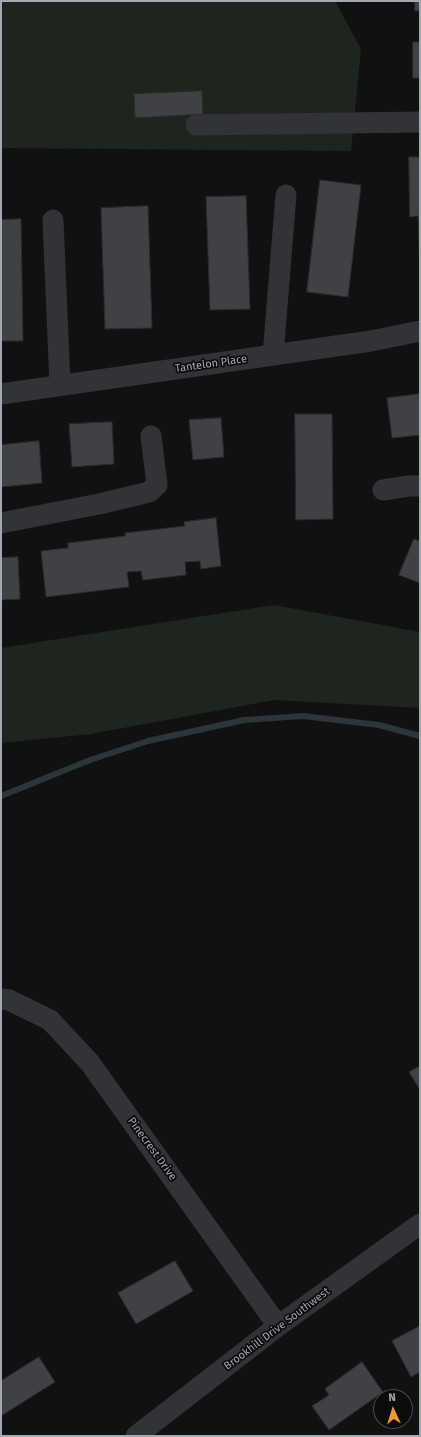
<!DOCTYPE html>
<html>
<head>
<meta charset="utf-8">
<style>
  body { margin:0 }
  #map { position:relative; width:421px; height:1437px; overflow:hidden; background:#111112; font-family:"Fira Sans",sans-serif }
  canvas { display:block }
  .frame { position:absolute; inset:0; border:2px solid #a3a9b2; pointer-events:none }
  .north { position:absolute; left:373px; top:1389px; width:40px; height:40px; box-sizing:border-box; background:#0c0c0d; border:1px solid #484b4f; border-radius:50%; rotate:356deg; font-size:11px; font-weight:700; line-height:16px; text-align:center; color:#a3a9b2 }
  .north::after { content:''; display:block; margin:auto; width:14px; height:18px; background:#e89834; clip-path:polygon(50% 0,100% 100%,50% 72%,0 100%) }
</style>
</head>
<body>
<div id="map">
<canvas width="421" height="1437"></canvas>
<div class="frame"></div>
<div class="north">N</div>
</div>
<script>
const g = document.querySelector('canvas').getContext('2d');
g.lineJoin = 'round';
function fill(path, color) {
  g.fillStyle = color;
  g.fill(path, 'evenodd');
}
function stroke(path, color, width, dash) {
  g.strokeStyle = color;
  g.lineWidth = width;
  g.lineCap = dash ? 'butt' : 'round';
  g.setLineDash(dash || []);
  g.stroke(path);
}
function drawText(font, color, halo, rows, align = 'center') {
  g.font = font + ' "Fira Sans",sans-serif';
  g.lineWidth = 3.5;
  g.setLineDash([]);
  g.textBaseline = 'middle';
  g.strokeStyle = halo;
  g.fillStyle = color;
  for (const [text, x, y, turn = 0] of rows) {
    g.save();
    g.translate(x, y);
    g.rotate((+turn || 0) * Math.PI / 180);
    g.textAlign = isNaN(turn) ? turn : align;
    if (halo) g.strokeText(text, 0, 0);
    g.fillText(text, 0, 0);
    g.restore();
  }
}
fill(new Path2D(`
  M1,1h334l26,48 -10,102 -350,-3z
  M274,605l146,27v76l-146,-8 -183,34 -90,9v-95z`), '#1d251e');
stroke(new Path2D(`
  M1,796l89,-36 58,-19 96,-21 59,-4 76,9 41,11`), '#2b353a', 6);
const building = new Path2D(`
  M415,1h5v10h-5z
  M413,42h7v36h-7z
  M202,91l1,23 -68,4 -1,-24z
  M409,157h11v120l-2,-61 -8,1z
  M320,180l41,5 -13,112 -41,-5z
  M246,196l4,113 -40,1 -4,-113z
  M148,206l4,122 -47,1 -4,-121z
  M21,219l2,122h-22v-121z
  M420,394v41l-28,3 -5,-40z
  M295,414h37l1,105 -37,1z
  M221,418l3,39 -31,3 -4,-40z
  M112,422l2,42 -42,3 -3,-43z
  M39,441l3,42 -41,4v-42z
  M216,518l5,48 -20,3 -1,-8 -15,1 1,13 -43,5 -2,-9 -14,1 2,15 -83,10 -5,-46 27,-3v-5l57,-7v-3l60,-7 -1,-4z
  M414,539l6,2v42l-21,-8z
  M18,557l2,42 -19,1v-42z
  M420,1066v24l-11,-18z
  M175,1261l18,30 -57,33 -18,-31z
  M420,1326v46l-9,5 -19,-36z
  M39,1357l16,25 -54,34v-35z
  M362,1362l21,30 -54,38 -17,-24 17,-11 -4,-6z`);
fill(building, '#404145');
stroke(building, '#2b2b2e', 1);
stroke(new Path2D(`
  M196,125l224,-3
  M53,220l7,165
  M273,355l13,-160
  M1,394l370,-53 49,-10
  M383,490l26,-4h11
  M1,523l98,-19 50,-12 8,-7 -6,-49
  M1,999l8,1 41,20 40,43 188,263
  M136,1436l142,-110 142,-102`), '#323337', 21);
drawText('11px', '#a3a9b2', '#0c0c0d', [
  ["Tantelon Place",211,364,-8],
  ["Pinecrest Drive",152,1149,54],
  ["Brookhill Drive Southwest",277,1329,-37]
]);
</script>
</body>
</html>
